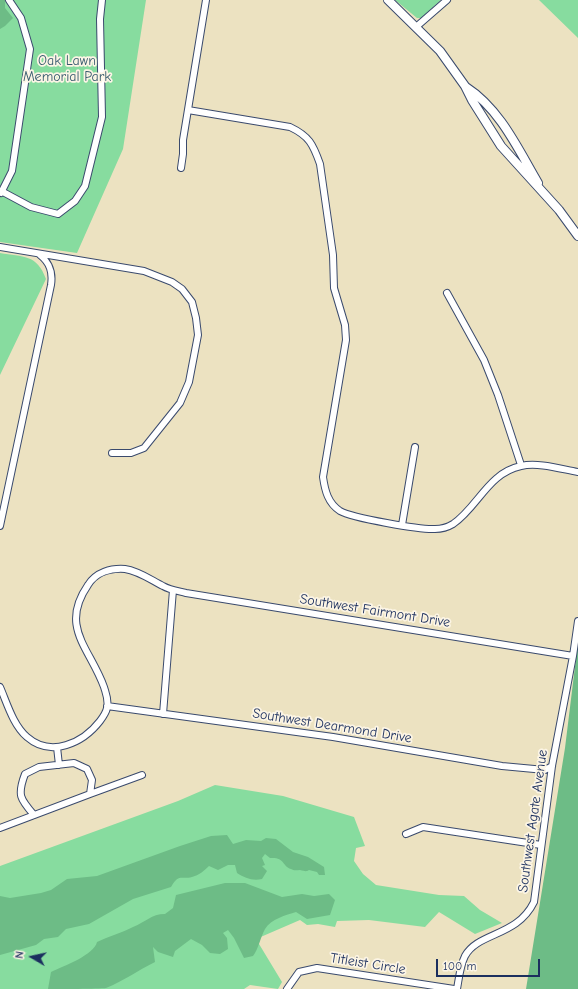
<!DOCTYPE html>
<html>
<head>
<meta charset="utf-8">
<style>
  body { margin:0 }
  #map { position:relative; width:578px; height:989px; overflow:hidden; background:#ece2c1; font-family:"Comic Neue",sans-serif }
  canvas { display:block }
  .north { position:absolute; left:12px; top:937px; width:40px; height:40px; -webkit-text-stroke:3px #fcf5e5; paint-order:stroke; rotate:279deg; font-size:11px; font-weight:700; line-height:16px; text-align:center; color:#1b2f5e }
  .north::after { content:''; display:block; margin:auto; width:14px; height:18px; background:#1b2f5e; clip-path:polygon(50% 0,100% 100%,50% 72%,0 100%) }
  .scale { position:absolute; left:436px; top:959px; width:104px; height:18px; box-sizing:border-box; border:2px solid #1b2f5e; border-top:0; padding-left:5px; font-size:12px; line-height:14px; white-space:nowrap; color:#1b2f5e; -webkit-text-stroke:3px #fcf5e5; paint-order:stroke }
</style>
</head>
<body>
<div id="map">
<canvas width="578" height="989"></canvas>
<div class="north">N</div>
<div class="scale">100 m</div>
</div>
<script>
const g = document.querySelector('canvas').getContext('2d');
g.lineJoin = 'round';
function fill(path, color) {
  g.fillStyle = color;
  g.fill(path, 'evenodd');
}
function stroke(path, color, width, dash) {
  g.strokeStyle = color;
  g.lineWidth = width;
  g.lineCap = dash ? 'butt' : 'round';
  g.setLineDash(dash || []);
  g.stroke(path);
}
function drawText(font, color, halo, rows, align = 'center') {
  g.font = font + ' "Comic Neue",sans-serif';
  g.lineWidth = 3.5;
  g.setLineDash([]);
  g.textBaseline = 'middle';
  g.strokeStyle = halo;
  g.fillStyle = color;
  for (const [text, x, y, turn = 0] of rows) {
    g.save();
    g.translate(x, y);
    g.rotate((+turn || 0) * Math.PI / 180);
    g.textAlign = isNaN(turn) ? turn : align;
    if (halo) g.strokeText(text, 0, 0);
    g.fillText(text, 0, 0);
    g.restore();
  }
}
fill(new Path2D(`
  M0,0h146l-23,149 -46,104 -77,-11z
  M395,0h46l-20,18h-4z
  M539,0h39v38z
  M0,253c23,4 37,1 46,26l-46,96z
  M215,785l68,11 71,21 11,29 -9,2 -2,13 9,13 13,11 63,10 25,1 16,14 22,13 -27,11 -36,-22 -14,15 -56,-7 -32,1 -2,6 -17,-3 -11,1 -7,-5 -44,19 26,43 -4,7 -28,-4 -6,4h-244v-123l178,-65z`), '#87dc9f');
fill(new Path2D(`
  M0,0h5v8l8,10 -8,8 -5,3z
  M578,642v347h-52l39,-241z
  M227,835l6,9 13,-4 15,1 5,-3 10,1 17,13 15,5 16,10 1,8h-6l-2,-3 -8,-2c-3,2 -4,1 -9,0 -3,0 -6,1 -9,-1 -9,-3 -6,-12 -21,-11l-5,-4 -3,4 3,7 -3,1 5,5 -5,8c-10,2 -17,-1 -25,-6l-2,-8h-7l-10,5 -9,-4c-5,5 -10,9 -17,11 -11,3 -13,-4 -21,10l-38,12 -44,25 -23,5 -8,8 -14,2 -8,6 -36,10v-59l10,2 31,-5 10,-3 16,-11 30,-3 83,-30 31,-10z
  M225,883h20l37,14 20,-3 12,2 15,-2 6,6 -5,15 -23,4 -11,-7c-10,3 -25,7 -31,17 -5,9 -6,19 -12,27l-9,2 -10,-20 -6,-8 -5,3 4,5 1,11 -8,5 -10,-1 -8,-8 -11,-6 -16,12 -2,6 -15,-5 -5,-5 2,15c-17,8 -31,19 -49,26 -7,1 -48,1 -58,1l3,-17c13,-6 43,-17 46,-30 12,-6 25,-9 36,-15 13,-5 18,-13 32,-13l8,-6 3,-13z`), '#6dbc86');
const minor = new Path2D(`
  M416,27l31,-27
  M188,110l102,17c19,9 23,17 30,37l13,91 1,33 11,37 1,15 -23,137c2,14 5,26 17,34 12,7 81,19 95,18 6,0 13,-2 18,-5 25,-17 35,-51 68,-58 17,-4 40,3 57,6
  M181,168l2,-14v-14l23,-140
  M3,192l28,15 27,7 17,-13 10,-15 17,-69 -2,-98 2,-19
  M1,193l11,-22 18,-122 -9,-31 -12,-18
  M0,247l144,24 28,11 10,7 10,13 4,16 2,17 -9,47 -9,21 -36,45 -13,5h-19
  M447,293l37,67 14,35 23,70
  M402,525l13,-78
  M0,526l51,-241c2,-13 -1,-22 -11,-30
  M0,687c7,16 13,38 27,50 24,21 56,6 73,-16 3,-4 6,-8 7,-13 2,-8 -1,-14 -3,-21 -14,-39 -45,-60 -16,-102 8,-13 23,-17 37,-16 14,2 26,11 38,17 7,4 15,5 23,7l387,63
  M107,706l226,31 169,29 43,4 7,-4
  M163,714l10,-124
  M57,747l2,18
  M90,794l52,-19
  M0,828l90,-34 2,-14 -5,-11 -13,-6 -35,4 -14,7c-8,21 -5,25 9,41
  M406,834l17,-7 118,18
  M287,989l12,-17 18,-4 137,21
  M457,989c2,-11 3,-23 8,-33 13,-24 52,-19 69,-54l18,-136 21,-110 5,-35`);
const tertiary = new Path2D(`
  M388,0l52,51 25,35 7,14 29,46 58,64 19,26
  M466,87c34,22 52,62 72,96`);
stroke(minor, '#3a4a6d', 8);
stroke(tertiary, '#3a4a6d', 10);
stroke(minor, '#fff', 6);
stroke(tertiary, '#fff', 8);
drawText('14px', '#365a6e', '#fcf5e5', [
  ["Oak Lawn",67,61],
  ["Memorial Park",67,77]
]);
drawText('14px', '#1b2f5e', '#fcf5e5', [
  ["Southwest Fairmont Drive",375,611,9],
  ["Southwest Dearmond Drive",332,726,9],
  ["Southwest Agate Avenue",533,821,-82],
  ["Titleist Circle",368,964,9]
]);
</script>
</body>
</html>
